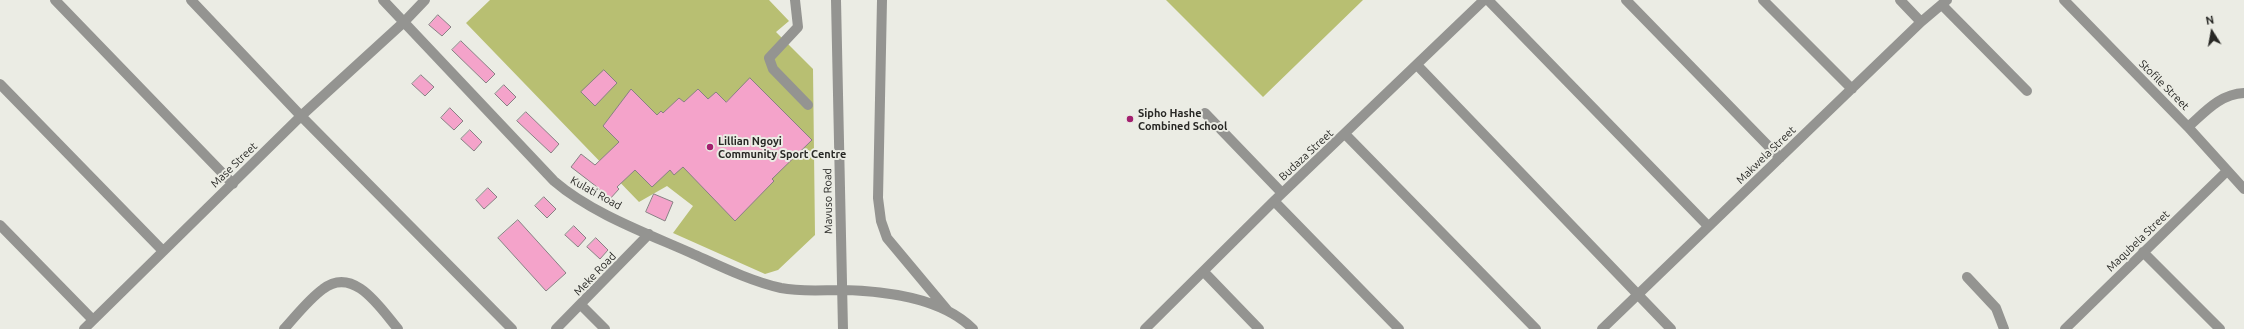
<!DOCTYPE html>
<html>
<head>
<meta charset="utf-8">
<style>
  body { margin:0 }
  #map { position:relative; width:2244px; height:329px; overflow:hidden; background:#ebece4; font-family:Ubuntu,sans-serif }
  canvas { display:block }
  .north { position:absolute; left:2192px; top:12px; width:40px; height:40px; -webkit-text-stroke:3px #ebece4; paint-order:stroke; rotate:349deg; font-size:11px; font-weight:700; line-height:16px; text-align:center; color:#282825 }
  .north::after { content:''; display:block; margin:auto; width:14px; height:18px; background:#282825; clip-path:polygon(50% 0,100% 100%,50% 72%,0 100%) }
</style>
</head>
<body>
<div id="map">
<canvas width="2244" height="329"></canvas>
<div class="north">N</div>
</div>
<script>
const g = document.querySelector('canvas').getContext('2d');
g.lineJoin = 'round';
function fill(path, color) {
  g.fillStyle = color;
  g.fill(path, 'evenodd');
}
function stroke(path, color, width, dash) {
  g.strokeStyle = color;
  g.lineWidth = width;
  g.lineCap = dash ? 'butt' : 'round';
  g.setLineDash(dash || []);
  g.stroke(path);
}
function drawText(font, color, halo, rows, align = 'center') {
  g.font = font + ' Ubuntu,sans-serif';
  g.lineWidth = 4;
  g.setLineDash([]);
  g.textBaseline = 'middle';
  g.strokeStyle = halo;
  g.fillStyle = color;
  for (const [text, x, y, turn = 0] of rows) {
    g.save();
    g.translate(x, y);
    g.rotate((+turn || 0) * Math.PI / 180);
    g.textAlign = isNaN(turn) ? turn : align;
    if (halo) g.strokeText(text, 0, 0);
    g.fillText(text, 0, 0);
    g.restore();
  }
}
fill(new Path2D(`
  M490,0h279l20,21 -13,11 37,37 2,166 -37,35 -13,4 -92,-41 20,-27 -26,-20 -28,16 -173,-179z
  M1166,0h197l-100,97z`), '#b8bf72');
const building = new Path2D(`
  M438,15l13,12 -9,9 -13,-11z
  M461,41l34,33 -9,9 -34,-33z
  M604,70l13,13 -22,23 -14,-14z
  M421,75l13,12 -9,9 -13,-12z
  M750,78l62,62 -40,39 2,2 -39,40 -52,-54 -9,8 -4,-5 -18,17 -17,-17 -18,17 2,2 -10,11 -12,-13 -26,-20 10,-13 14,11 24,-23 -16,-16 28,-37 26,26 4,-4 2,2 16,-15 5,4 14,-13 10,10 8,-7 10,10z
  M504,85l12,12 -9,9 -12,-12z
  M450,108l13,13 -9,9 -13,-12z
  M526,112l33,32 -8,9 -34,-32z
  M470,130l12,12 -8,9 -13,-12z
  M488,188l9,9 -13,12 -8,-9z
  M654,194l19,8 -8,19 -19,-9z
  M544,197l12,12 -9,9 -12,-12z
  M518,220l48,53 -20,18 -48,-53z
  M574,226l12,12 -8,9 -13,-12z
  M596,238l12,12 -8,9 -13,-12z`);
fill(building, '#f4a3ca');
stroke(building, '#888184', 1);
stroke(new Path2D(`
  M55,0l178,184
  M191,0l110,116 211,213
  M383,0l171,181c37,32 92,52 137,72 29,13 59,28 90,35 20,4 41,2 61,2 43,1 99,7 131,39
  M795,0l3,27 -29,31 4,11 35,36
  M836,0l7,329
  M882,0l-4,198 3,23 6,17 61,73
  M1488,0l220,226
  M1626,0l154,158
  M1763,0l89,89
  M1900,0l21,22
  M2064,0l124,127 56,62
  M1942,5l85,86
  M1417,65l254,264
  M0,84l163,167
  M1205,113l77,80
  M2188,127c17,-15 32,-33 56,-34
  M1345,134l191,195
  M1274,201l125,128
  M0,225l93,95
  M2143,252l77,77
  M1204,272l55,57
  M1967,277l29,31 8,21
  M581,305l24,24
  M84,329l217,-213 103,-94 21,-22
  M284,329c12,-13 24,-29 39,-40 31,-24 58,20 75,40
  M556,329l93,-95
  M1145,329l129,-128 210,-201
  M1602,329l319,-307 26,-22
  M2065,329l162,-158`), '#949491', 10);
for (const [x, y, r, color] of [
  [1130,119,4,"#a3206f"],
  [710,147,4,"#a3206f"]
]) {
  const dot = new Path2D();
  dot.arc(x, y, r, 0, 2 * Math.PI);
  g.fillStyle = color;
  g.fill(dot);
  stroke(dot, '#ebece4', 1.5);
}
drawText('11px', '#282825', '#ebece4', [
  ["Stofile Street",2164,85,45],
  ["Budaza Street",1306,155,-43],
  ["Makwela Street",1766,155,-44],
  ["Mase Street",234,165,-44],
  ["Kulati Road",596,193,29],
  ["Mavuso Road",828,201,-91],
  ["Maqubela Street",2138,241,-44],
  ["Meke Road",595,274,-46]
]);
drawText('bold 11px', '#282825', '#ebece4', [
  ["Sipho Hashe",1138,113],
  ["Combined School",1138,126],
  ["Lillian Ngoyi",718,141],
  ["Community Sport Centre",718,154]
], 'left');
</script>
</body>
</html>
